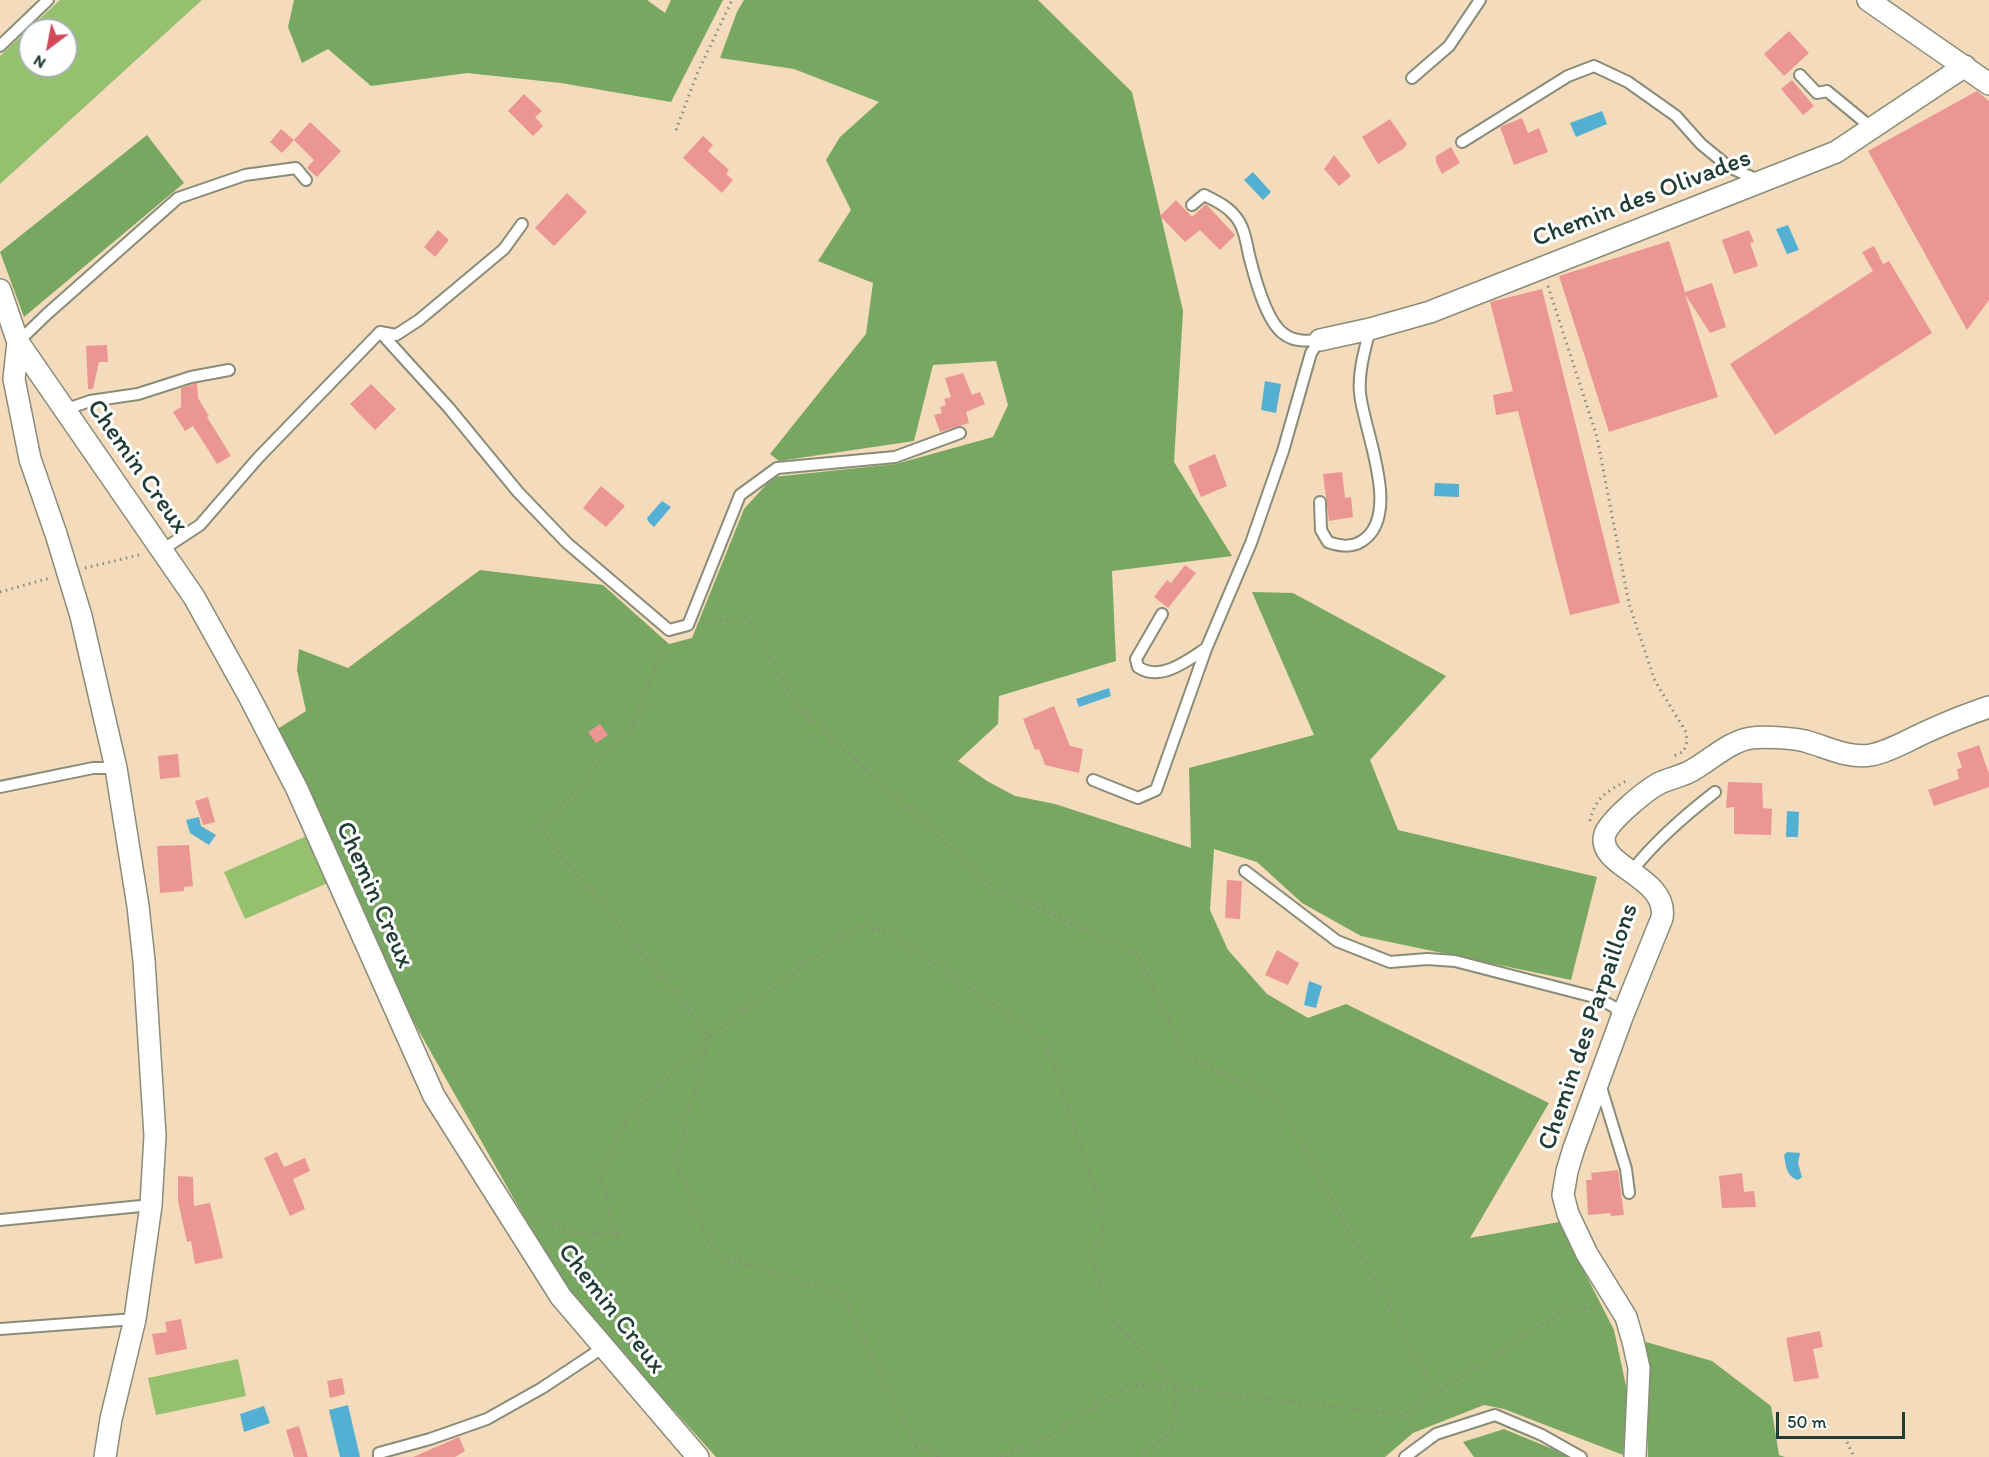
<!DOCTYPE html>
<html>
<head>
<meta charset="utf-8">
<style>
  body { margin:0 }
  #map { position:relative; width:1989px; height:1457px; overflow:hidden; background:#f3dbbb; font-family:Itim,sans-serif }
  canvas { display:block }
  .north { position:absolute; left:18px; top:18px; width:60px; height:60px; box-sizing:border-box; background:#fff; border:2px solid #a5b1ae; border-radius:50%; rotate:212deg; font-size:16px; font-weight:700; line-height:24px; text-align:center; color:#1f3d34 }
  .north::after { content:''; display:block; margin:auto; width:21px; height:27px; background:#d1495b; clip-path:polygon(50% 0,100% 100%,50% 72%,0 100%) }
  .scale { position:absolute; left:1776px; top:1412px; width:129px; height:27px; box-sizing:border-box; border:3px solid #1f3d34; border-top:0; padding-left:8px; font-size:18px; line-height:21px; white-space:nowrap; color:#1f3d34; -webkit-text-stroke:4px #fff; paint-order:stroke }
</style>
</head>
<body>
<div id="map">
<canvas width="1989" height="1457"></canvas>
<div class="north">N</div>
<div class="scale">50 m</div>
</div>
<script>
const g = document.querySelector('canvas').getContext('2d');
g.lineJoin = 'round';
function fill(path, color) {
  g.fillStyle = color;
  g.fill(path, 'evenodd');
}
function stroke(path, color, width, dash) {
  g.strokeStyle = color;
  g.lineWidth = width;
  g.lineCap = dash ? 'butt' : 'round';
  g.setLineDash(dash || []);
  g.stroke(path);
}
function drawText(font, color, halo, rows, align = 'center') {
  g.font = font + ' Itim,sans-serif';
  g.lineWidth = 6;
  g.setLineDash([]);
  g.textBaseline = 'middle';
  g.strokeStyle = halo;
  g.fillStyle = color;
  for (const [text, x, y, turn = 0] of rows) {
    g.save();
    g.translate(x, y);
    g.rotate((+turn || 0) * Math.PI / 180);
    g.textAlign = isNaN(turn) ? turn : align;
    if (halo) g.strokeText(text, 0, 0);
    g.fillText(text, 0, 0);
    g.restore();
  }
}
fill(new Path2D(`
  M60,0h142l-202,184v-128zM30,30h36v36h-36z
  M309,835l21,47 -85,37 -21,-47z
  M238,1359l8,37 -90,19 -8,-37z`), '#95c16f');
fill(new Path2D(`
  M294,0h353l18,13 6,-13h52l-52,102 -110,-19 -94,-10 -96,13 -43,-37 -26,14 -14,-36z
  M744,0h294l94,92 51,219 -9,151 58,94 -120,15 4,90 -117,35 -1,28 -40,37 29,20 28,15 40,8 136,44 -2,-80 125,-33 -62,-143 41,1 153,83 -76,84 28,70 199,47 -26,103 -210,-44 -59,-33 -45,-41 -43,-13 -4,61 18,40 39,44 41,24 38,-14 203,99 -79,135 89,-16 55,108 15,70 -6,55 -119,-46 -20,-4 -71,28 -28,24h-669l-150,-166 -181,-320 -109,-241 30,-19 -9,-41 2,-21 49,19 132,-98 123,15 66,59 23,-6 52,-129 29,-32 123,-13 97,-27 15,-32 -12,-44 -63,4 -19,76 -135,20 -9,-7 96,-120 7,-51 -55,-22 33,-51 -25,-50 14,-23 39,-35 -85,-33 -74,-11 17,-46z
  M147,135l37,48 -160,134 -24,-65z
  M1646,1342l66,19 59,45 8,49 6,2h-137z
  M1504,1429l63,26 2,2h-95l-11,-15z`), '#78a762');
fill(new Path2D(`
  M1602,111l5,13 -31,13 -6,-14z
  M1253,172l18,20 -8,8 -19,-20z
  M1788,225l11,25 -12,4 -11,-25z
  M1265,381l16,3 -5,29 -15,-3z
  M1435,483l24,1v13l-25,-1z
  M662,501l9,6 -17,20 -6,-6 -1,-3z
  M1109,688l2,8 -32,11 -3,-8z
  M1787,811l12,1 -1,25h-12z
  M199,817l2,9 15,9 -7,10 -19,-12 -4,-13z
  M1309,981l13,5 -6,22 -12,-3z
  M1787,1152l13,1 -2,10 4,14 -4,3c-12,-4 -12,-14 -14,-25z
  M348,1405l12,52h-20l-11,-47z
  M264,1406l6,17 -26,9 -4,-18z`), '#54b0d2');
fill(new Path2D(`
  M1789,31l20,22 -25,23 -20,-22z
  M1792,80l22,26 -11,9 -22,-26z
  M1977,91l12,10v199l-22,30 -99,-179z
  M524,94l18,17 -7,6 8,9 -10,10 -25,-25z
  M1522,118l6,15 11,-5 9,24 -34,13 -14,-38z
  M1390,119l17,25 -4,5 -25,15 -16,-27z
  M310,122l31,29 -24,26 -10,-9 7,-8 -20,-20z
  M281,129l13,11 -12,13 -12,-11z
  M703,136l10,9 -5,6 21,19 -3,4 7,6 -11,13 -39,-35z
  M1451,147l9,16 -18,11 -6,-12v-6z
  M1334,155l17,21 -12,10 -15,-17z
  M567,193l20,19 -33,34 -19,-18z
  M1176,200l16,17 14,-13 29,31 -15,15 -20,-20 -15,12 -25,-26z
  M438,230l11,10 -14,17 -11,-10z
  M1749,230l5,12 -4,1 8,23 -24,8 -12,-34z
  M1669,241l16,51 27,-9 14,44 -16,6 -25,-39 33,103 -109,35 -50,-156z
  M1874,246l9,18 6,-3 43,72 -157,102 -45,-71 143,-93 -11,-19z
  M1542,289l78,314 -50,12 -52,-204 -22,4 -3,-20 20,-4 -23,-89z
  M107,345l1,17h-9l-6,27h-5l-2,-43z
  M963,373l9,22 8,-3 5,12 -19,8 3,11 -29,9 -6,-17 8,-2 -2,-6 6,-2 -2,-6 7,-2 -6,-19z
  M197,383l1,15 11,18 -2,1 24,39 -14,8 -24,-38 -8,5 -12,-19 8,-5v-19z
  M371,384l25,25 -21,21 -25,-26z
  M1215,454l12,32 -26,11 -13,-31z
  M1342,472l3,26 6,-1 2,20 -24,4 -6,-47z
  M601,486l24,20 -19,21 -23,-19z
  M1185,565l11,8 -28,35 -14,-11 13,-17 4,3z
  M1054,706l16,40 13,3 -4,24 -34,-8 -6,-16 -4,1 -12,-31z
  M600,724l8,11 -12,8 -8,-11z
  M1979,745l10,29v13l-55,19 -6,-16 31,-11 -2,-10 5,-1 -5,-15z
  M178,754l2,23 -20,2 -2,-23z
  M1728,782l34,1 1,25 9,1 -1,26 -37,-1v-27l-8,1z
  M208,797l7,25 -12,3 -8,-24z
  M189,845l4,41 -9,1v4l-24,2 -3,-47z
  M1227,880l15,1 -2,38 -15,-1z
  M1277,950l22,13 -11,22 -23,-10z
  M277,1152l7,15 21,-9 5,13 -17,8 12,30 -15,7 -26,-58z
  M1618,1170l6,45 -13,1 -1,-3 -22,2 -2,-35h6l-1,-7z
  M1742,1173l2,19 10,-1 2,16 -34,1 -3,-32z
  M178,1176l15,1 1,29 16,-3 13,55 -28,6 -4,-23 -4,1 -9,-41z
  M181,1319l6,30 -31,6 -4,-21 15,-2 -2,-10z
  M1820,1331l3,16 -10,2 6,29 -25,4 -8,-44z
  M342,1378l3,16 -15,4 -3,-17z
  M299,1426l9,31h-14l-8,-27z
  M459,1437l6,14 -10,6h-42z`), '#ec9694');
const lane = new Path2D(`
  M0,46l48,-46
  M1800,75l17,18 10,-2 45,37
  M1412,78l37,-32 31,-46
  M1462,142l106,-66 26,-10 34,16 48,34 25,28 28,23 31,14
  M1192,205l12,-10c12,6 23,11 31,21 9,10 11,25 14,39 5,20 17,67 35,79 10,8 24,7 36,6
  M380,332l16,3 23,-15 85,-71 18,-25
  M18,342l29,-28 131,-116 67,-23 51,-7 10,12
  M64,410l26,-9 48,-7 53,-17 38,-7
  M1320,502l1,28 7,12c12,4 23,6 34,-1 41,-26 1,-112 -2,-148 -2,-21 5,-44 10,-64
  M162,550l38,-25 58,-67 122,-126 69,76 69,84 49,51 102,87 19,-5 52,-130 37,-27 118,-11 65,-24
  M1162,614l-26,45 2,8c22,15 49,-6 67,-18
  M1093,780l45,18 18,-8 50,-141 45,-106 32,-92 28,-98 9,-13
  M0,787l93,-19h23
  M1245,871l92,70 53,21 37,-3 28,2 143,37 16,9 8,10
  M1631,872c24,-31 53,-56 84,-80
  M1600,1084l26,85 3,24
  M0,1220l151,-15
  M0,1329l135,-10
  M379,1457v-4l51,-14 57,-20 55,-31 62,-41
  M1405,1457l31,-23 59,-19 47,20 39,22`);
const street = new Path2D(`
  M1868,0l121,84
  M0,290l18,52 -4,37 16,80 26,75 25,82 35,152 22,138 6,55 11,175 -4,69 -16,114 -24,100 -6,38
  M1320,340l50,-11 60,-17 406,-160 129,-86
  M18,342l176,255 55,99 48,93 137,307 127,201 137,160
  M1635,1457l4,-89 -6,-27 -7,-24 -39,-63 -19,-40 -5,-19 4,-24 7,-23 48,-131 40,-99c7,-42 -67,-51 -57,-84 5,-14 43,-46 57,-52 9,-4 20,-6 29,-11 20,-11 37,-29 60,-33 13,-2 41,0 54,3 22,6 43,18 66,14 20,-4 37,-15 55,-23 20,-9 42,-18 63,-25`);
stroke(lane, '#898c78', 14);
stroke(street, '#898c78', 24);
stroke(new Path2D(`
  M676,130l21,-56 35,-74
  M1548,286l49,151 32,167 26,77 31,51 1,9 -3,10 -10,5
  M85,568l58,-14
  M0,592l50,-14
  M703,623l43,-6 52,90 193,179 147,68 48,103 90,40 160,296
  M665,642l-32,84 -93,103 170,207 148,-111 32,8 157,108 58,182 -14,33 24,68 61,63 226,28 171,-110 27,6
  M1590,821c5,-24 18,-30 38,-41
  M710,1036l-35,126 39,93 127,37 74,152 25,13
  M535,1220l40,13 42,1 -17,-56 27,-58 81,-83
  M1847,1442l7,15
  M915,1446l5,11
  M1000,1457l32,-10 97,-62 47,2 -4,44 -32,26`), '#898c78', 3, [1.5, 4.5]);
stroke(lane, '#fff', 10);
stroke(street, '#fff', 21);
drawText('26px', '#1f3d34', '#fff', [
  ["Chemin des Olivades",1642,199,-21],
  ["Chemin Creux",137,467,55],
  ["Chemin Creux",374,895,66],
  ["Chemin des Parpaillons",1589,1027,-71],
  ["Chemin Creux",611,1309,52]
]);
</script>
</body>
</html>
